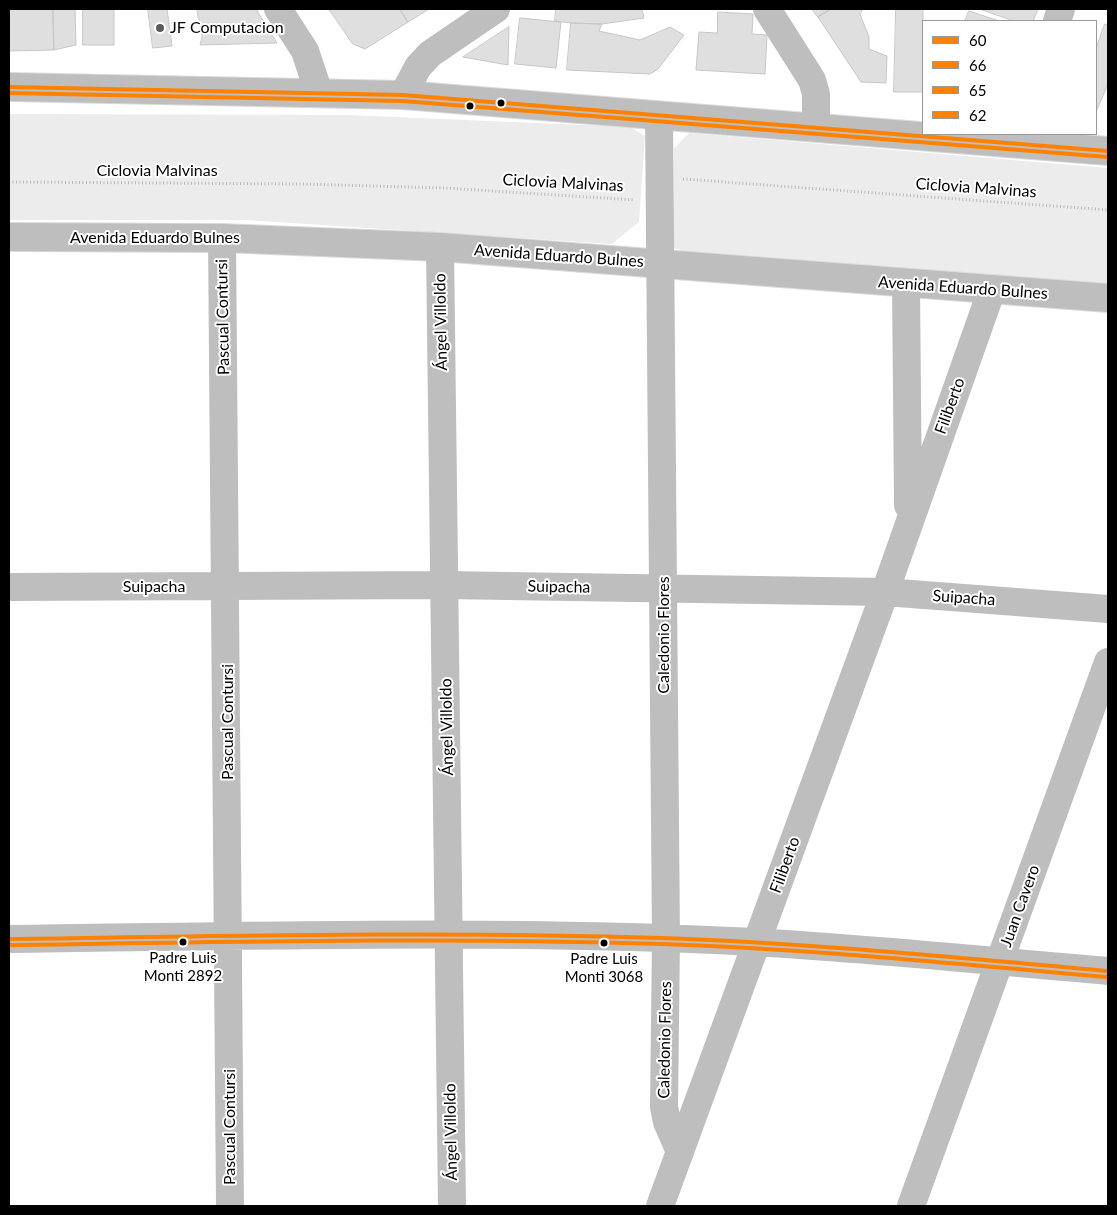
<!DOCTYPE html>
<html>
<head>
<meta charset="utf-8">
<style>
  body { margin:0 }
  #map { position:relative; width:1117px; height:1215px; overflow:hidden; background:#fff; font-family:Lato,sans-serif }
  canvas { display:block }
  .frame { position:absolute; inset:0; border:10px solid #000; pointer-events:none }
  .legend { position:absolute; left:922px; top:20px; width:175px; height:115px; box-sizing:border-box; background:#fff; border:1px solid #999; margin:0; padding:6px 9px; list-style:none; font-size:15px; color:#000 }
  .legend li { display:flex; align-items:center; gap:10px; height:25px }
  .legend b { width:25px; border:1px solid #999 }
</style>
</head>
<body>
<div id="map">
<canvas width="1117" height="1215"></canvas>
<div class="frame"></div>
<ul class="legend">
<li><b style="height:6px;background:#ff8100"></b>60</li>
<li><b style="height:6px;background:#ff8100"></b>66</li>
<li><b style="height:6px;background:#ff8100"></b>65</li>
<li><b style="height:6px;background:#ff8100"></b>62</li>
</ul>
</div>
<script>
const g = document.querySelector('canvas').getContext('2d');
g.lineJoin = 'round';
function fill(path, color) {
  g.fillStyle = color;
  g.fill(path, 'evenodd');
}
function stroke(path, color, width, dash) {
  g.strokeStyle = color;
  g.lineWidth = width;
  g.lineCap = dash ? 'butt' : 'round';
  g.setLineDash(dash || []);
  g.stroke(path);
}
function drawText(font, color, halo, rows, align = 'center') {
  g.font = font + ' Lato,sans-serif';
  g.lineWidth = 4;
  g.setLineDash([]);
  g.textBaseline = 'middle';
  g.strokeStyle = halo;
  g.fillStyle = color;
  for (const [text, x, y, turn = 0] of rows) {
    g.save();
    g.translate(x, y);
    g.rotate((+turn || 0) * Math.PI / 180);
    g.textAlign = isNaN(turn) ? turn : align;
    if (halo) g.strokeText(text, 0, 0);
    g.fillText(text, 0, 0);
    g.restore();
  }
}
fill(new Path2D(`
  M9,114l339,1 282,12 15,9 -6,86 -27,22 -367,-24h-236z
  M689,133l419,35v123l-412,-35 -22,-8v-100z`), '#ececec');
const building = new Path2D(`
  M9,9h44l1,41 -45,1z
  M53,9h22l1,36 -22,5z
  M83,9h31v36h-31z
  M148,9h19l5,37 -19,2z
  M197,9h59l21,34 -77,2 2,-8z
  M329,9h71l8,13 -43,27 -12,-5z
  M400,9h29l-21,13z
  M556,9h86l2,9 -42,6 -31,-1 -16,-2z
  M812,9h19l-13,8z
  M831,9h32l-3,5 9,23v12l18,7 -1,27 -25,-1 -43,-65z
  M896,9h27v83h-29z
  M980,9h58l-5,12h-19z
  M969,11l30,10h-34z
  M718,12l35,2 -1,20 15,1 -2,39 -69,-4 3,-38 18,1z
  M520,18l41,4 -5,46 -41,-4z
  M571,23l31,1 -3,7 41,9 30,-13 14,8 -26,34 -8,5 -83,-4z
  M1105,24l3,1v59l-12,28v-63z
  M509,27l-1,38 -45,-8z`);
fill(building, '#dfdfdf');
stroke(building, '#c7c7c7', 1);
const major = new Path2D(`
  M9,87l394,8 705,56
  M9,237l213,1 218,9 668,51`);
stroke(major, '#dbdbdb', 30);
stroke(new Path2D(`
  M683,179l425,31
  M9,182l293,2 143,4 190,12`), '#b9b9b9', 3, [1, 2.5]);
stroke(new Path2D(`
  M278,9l27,42 14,42
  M767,9l45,71 4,14v32
  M1057,21l4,-12
  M403,95l15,-28 12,-13 66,-45
  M659,116l7,823 -2,168 3,15 13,30
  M222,238l8,968
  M440,247l12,959
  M906,285l2,220
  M9,587l436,-2 440,7 223,17
  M9,939c248,-3 498,-10 746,3 118,7 236,19 353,29
  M660,1206l225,-614 107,-303
  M911,1206l197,-544`), '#bebebe', 28);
stroke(major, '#bebebe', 28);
stroke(new Path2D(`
  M9,87l394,8 705,56`), '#ff8100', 4);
stroke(new Path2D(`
  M9,93l394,8 705,56`), '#ff8100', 4);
stroke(new Path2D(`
  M9,939c217,-3 435,-8 652,-1 150,5 298,20 447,33`), '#ff8100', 4);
stroke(new Path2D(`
  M9,945c217,-3 435,-8 652,-1 149,5 298,20 446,33`), '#ff8100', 4);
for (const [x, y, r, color] of [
  [160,28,5,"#595959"],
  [501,103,4.5,"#000"],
  [470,106,4.5,"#000"],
  [183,942,4.5,"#000"],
  [604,943,4.5,"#000"]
]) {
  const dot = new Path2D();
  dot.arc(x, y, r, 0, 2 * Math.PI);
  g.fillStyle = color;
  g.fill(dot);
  stroke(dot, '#fff', 2);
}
drawText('15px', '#000', '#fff', [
  ["Padre Luis",183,958],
  ["Monti 2892",183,976],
  ["Padre Luis",604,959],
  ["Monti 3068",604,977]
]);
drawText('16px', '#000', '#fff', [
  ["JF Computacion",170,28]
], 'left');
drawText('16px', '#000', '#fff', [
  ["Ciclovia Malvinas",157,171],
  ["Ciclovia Malvinas",563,183,3],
  ["Ciclovia Malvinas",976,188,4],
  ["Avenida Eduardo Bulnes",155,238],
  ["Avenida Eduardo Bulnes",559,256,4],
  ["Avenida Eduardo Bulnes",963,288,4],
  ["Pascual Contursi",223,317,-91],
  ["Ángel Villoldo",441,322,-91],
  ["Filiberto",950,406,-70],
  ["Suipacha",154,587],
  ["Suipacha",559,587,1],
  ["Suipacha",964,598,4],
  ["Caledonio Flores",664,635,-90],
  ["Pascual Contursi",228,722,-90],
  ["Ángel Villoldo",447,727,-91],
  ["Filiberto",785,865,-70],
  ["Juan Cavero",1020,906,-70],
  ["Caledonio Flores",665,1040,-89],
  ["Pascual Contursi",230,1127,-90],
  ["Ángel Villoldo",451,1132,-91]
]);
</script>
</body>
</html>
